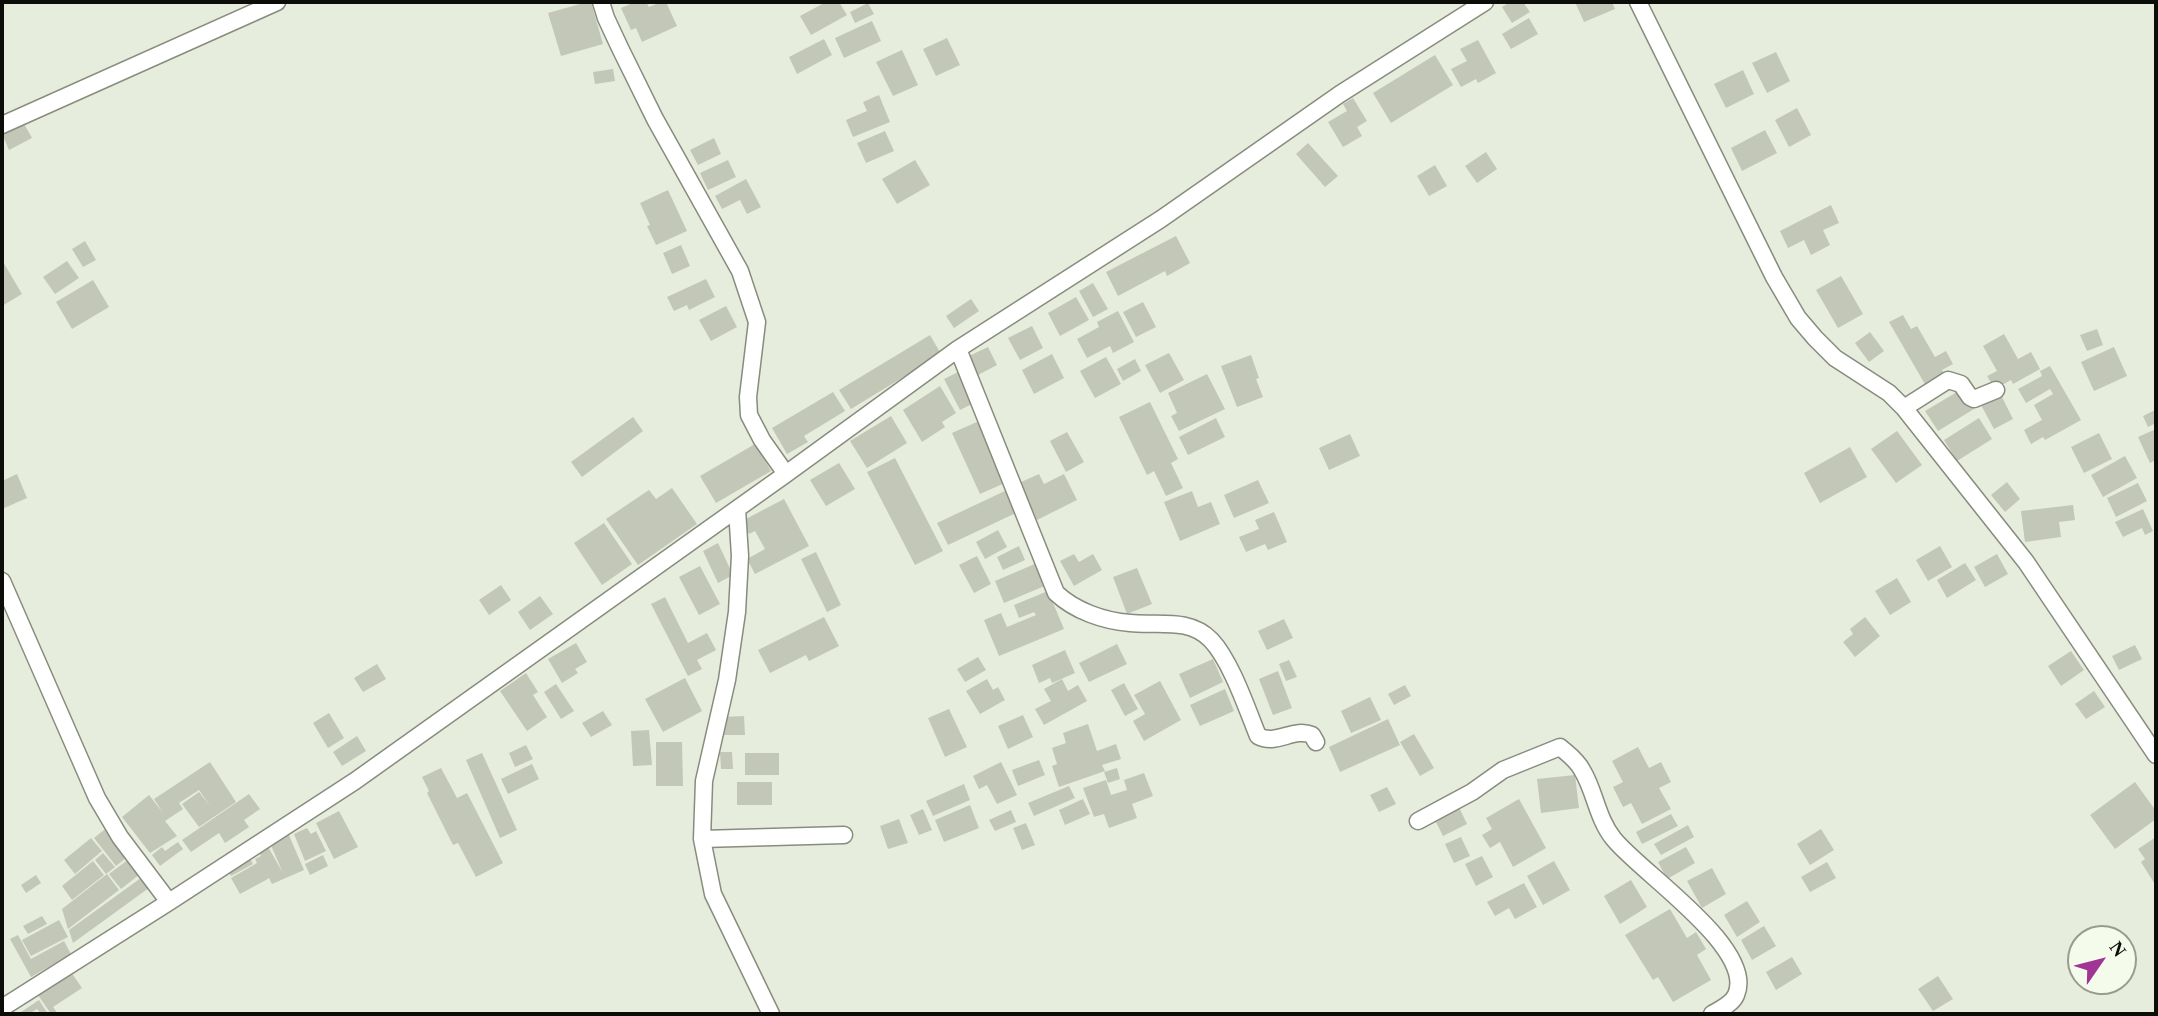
<!DOCTYPE html>
<html>
<head>
<meta charset="utf-8">
<style>
  body { margin:0 }
  #map { position:relative; width:2158px; height:1016px; overflow:hidden; background:#e7eddc; font-family:"Times New Roman",serif }
  canvas { display:block }
  .frame { position:absolute; inset:0; border:4px solid #0c0d08; pointer-events:none }
  .north { position:absolute; left:2067px; top:925px; width:70px; height:70px; box-sizing:border-box; background:#f5fbea; border:2px solid #989c90; border-radius:50%; rotate:55deg; font-size:19px; font-weight:700; line-height:28px; text-align:center; color:#0c0d08 }
  .north::after { content:''; display:block; margin:auto; width:24px; height:32px; background:#a13596; clip-path:polygon(50% 0,100% 100%,50% 72%,0 100%) }
</style>
</head>
<body>
<div id="map">
<canvas width="2158" height="1016"></canvas>
<div class="frame"></div>
<div class="north">N</div>
</div>
<script>
const g = document.querySelector('canvas').getContext('2d');
g.lineJoin = 'round';
function fill(path, color) {
  g.fillStyle = color;
  g.fill(path, 'evenodd');
}
function stroke(path, color, width, dash) {
  g.strokeStyle = color;
  g.lineWidth = width;
  g.lineCap = dash ? 'butt' : 'round';
  g.setLineDash(dash || []);
  g.stroke(path);
}
fill(new Path2D(`
  M587,2h4l12,42 -42,12 -13,-43z
  M635,2h11l3,5 12,-5h5l11,24 -35,16 -6,-14 -5,2 -10,-22z
  M826,2h13l8,13 -36,20 -11,-19z
  M1510,2h13l7,10 -18,11 -10,-16z
  M1575,2h37l3,7 -31,13z
  M868,3l6,11 -19,9 -5,-11z
  M1529,18l9,16 -27,15 -9,-15z
  M872,21l9,20 -37,17 -9,-20z
  M947,38l13,27 -24,11 -13,-27z
  M824,39l8,16 -35,19 -8,-17z
  M1478,40l18,33 -18,10 -2,-4 -15,8 -10,-18 16,-8 -7,-12z
  M902,50l16,35 -25,11 -17,-34z
  M1776,52l14,29 -23,12 -15,-30z
  M1435,55l18,30 -62,38 -18,-30z
  M613,69l2,12 -20,3 -2,-12z
  M1743,70l11,24 -28,14 -12,-24z
  M879,95l11,27 -37,15 -7,-17 21,-9 -4,-9z
  M1353,98l14,23 -10,6 5,9 -19,11 -15,-25 19,-11 -4,-7z
  M1797,108l14,27 -22,12 -14,-27z
  M23,122l9,16 -23,12 -7,-16z
  M1765,130l12,23 -35,18 -11,-23z
  M885,131l9,20 -28,12 -9,-20z
  M714,138l7,16 -23,11 -8,-15z
  M1308,143l30,33 -13,11 -29,-33z
  M1486,152l11,17 -20,14 -12,-17z
  M728,160l8,17 -28,13 -8,-17z
  M915,160l15,25 -33,19 -15,-25z
  M1435,165l12,21 -18,10 -12,-20z
  M746,179l15,28 -14,7 -7,-14 -18,9 -7,-13z
  M668,190l19,41 -31,14 -9,-19 3,-1 -10,-22z
  M1831,205l8,18 -16,7 7,15 -19,10 -7,-15 -16,8 -8,-17z
  M1176,236l14,27 -23,13 -2,-5 -47,25 -12,-24z
  M85,241l11,19 -13,7 -11,-18z
  M681,245l9,21 -18,8 -9,-21z
  M2,260l20,34 -20,12z
  M67,261l12,17 -24,16 -12,-17z
  M1841,276l22,38 -25,14 -22,-38z
  M706,279l9,18 -26,13 -2,-5 -13,6 -7,-14z
  M93,280l16,27 -37,22 -16,-27z
  M1093,283l15,26 -15,8 -14,-26z
  M1076,297l13,23 -29,16 -12,-23z
  M971,299l8,12 -25,17 -8,-12z
  M1143,302l13,25 -20,10 -13,-25z
  M726,306l11,21 -26,14 -12,-21z
  M1118,311l16,31 -21,11 -3,-7 -23,12 -10,-19 22,-12 -2,-5z
  M1903,315l8,14 6,-3 18,31 11,-6 7,13 -11,6 3,5 -19,11 -37,-64z
  M1032,326l11,22 -23,12 -12,-22z
  M2097,329l6,16 -16,6 -7,-16z
  M1870,332l14,19 -15,11 -14,-19z
  M2004,334l14,25 13,-7 9,17 -27,15 -2,-4 -16,9 -8,-13 10,-5 -14,-25z
  M930,335l11,19 -90,55 -12,-19z
  M988,347l9,18 -19,10 -9,-19z
  M2114,347l13,29 -33,15 -13,-29z
  M1169,353l15,27 -24,13 -15,-28z
  M1052,354l12,24 -30,16 -12,-24z
  M1251,355l8,23 -3,1 7,18 -26,10 -16,-41z
  M1106,357l15,27 -26,14 -15,-27z
  M1135,359l6,12 -18,10 -6,-12z
  M2050,366l31,54 -36,20 -2,-3 -12,7 -7,-14 18,-10 -8,-15 19,-11 -3,-5 -24,14 -8,-14 24,-13 -2,-5z
  M958,372l16,31 -14,7 -16,-31z
  M1207,374l18,35 -46,22 -8,-15 6,-3 -9,-20z
  M940,386l16,27 -14,9 3,5 -23,15 -19,-32z
  M1962,389l12,20 -36,22 -13,-20z
  M833,392l12,19 -41,25 4,6 -21,12 -15,-26z
  M2001,395l12,24 -19,10 -13,-24z
  M1150,402l28,57 -7,4 12,25 -17,8 -12,-25 -7,4 -28,-58z
  M2155,410l1,13 -8,4 -5,-11z
  M891,416l16,27 -40,25 -17,-27z
  M633,417l10,14 -61,46 -11,-15z
  M1216,418l9,19 -37,18 -9,-18z
  M1979,418l13,21 -35,22 -13,-21z
  M979,421l28,61 -27,12 -28,-61z
  M2156,429v31l-6,3 -12,-26z
  M1897,431l25,34 -26,18 -25,-34z
  M1067,432l17,30 -18,10 -16,-31z
  M2099,433l13,26 -28,14 -13,-26z
  M1350,434l10,22 -31,14 -10,-22z
  M755,444l16,27 -55,32 -16,-27z
  M1850,447l17,30 -47,26 -16,-30z
  M2125,456l12,22 -34,19 -12,-22z
  M895,458l48,93 -28,14 -48,-93z
  M839,463l16,26 -29,17 -16,-26z
  M17,474l10,24 -25,11v-28z
  M1039,474l5,10 20,-10 13,26 -40,20 -18,-37z
  M1258,480l11,23 -35,15 -10,-23z
  M2007,482l13,17 -15,13 -14,-17z
  M2138,483l9,18 -31,16 -9,-19z
  M672,488l25,36 -59,41 -32,-46 43,-29 7,9z
  M1007,490l11,22 -70,33 -11,-22z
  M1192,491l6,16 13,-5 9,22 -40,17 -16,-39z
  M784,499l25,47 -54,28 -8,-15 18,-10 -10,-18 -6,3 -7,-13z
  M2073,505l2,15 -16,2 2,15 -36,5 -4,-31z
  M2143,509l10,22 -8,4 -3,-7 -19,9 -8,-15z
  M1274,512l13,30 -19,8 -3,-6 -19,8 -7,-15 20,-8 -4,-9z
  M604,523l28,41 -30,21 -28,-42z
  M998,530l9,17 -22,12 -9,-17z
  M718,543l15,32 -15,8 -15,-32z
  M1019,546l6,14 -22,10 -6,-13z
  M1940,546l12,21 -24,14 -12,-21z
  M816,552l25,53 -14,7 -26,-53z
  M1074,554l5,8 14,-8 9,16 -28,16 -14,-25z
  M1997,554l11,20 -23,13 -11,-20z
  M977,556l14,28 -17,9 -15,-28z
  M1037,563l10,22 -43,18 -9,-22z
  M1965,563l11,17 -29,18 -10,-18z
  M700,566l20,38 -21,11 -20,-38z
  M1137,568l15,36 -25,10 -14,-37z
  M1897,578l14,24 -21,13 -15,-24z
  M501,585l10,15 -22,15 -10,-15z
  M1048,591l16,38 -65,27 -15,-36 17,-7 6,14 29,-12 -2,-3 -15,6 -5,-13z
  M540,596l13,18 -23,16 -12,-18z
  M665,597l23,46 19,-10 9,17 -19,10 5,9 -14,7 -37,-72z
  M824,617l15,29 -30,15 -3,-6 -36,18 -12,-23z
  M1865,617l15,19 -25,21 -12,-15 10,-8 -3,-5z
  M1284,619l9,19 -26,12 -9,-19z
  M576,643l11,19 -12,7 3,4 -16,10 -14,-24z
  M1117,644l10,20 -38,18 -10,-19z
  M2135,645l7,14 -23,11 -7,-14z
  M1065,650l10,23 -23,10 -2,-5 -11,5 -7,-18z
  M2071,651l13,19 -23,16 -13,-20z
  M978,657l8,13 -21,12 -8,-13z
  M1213,659l10,23 -33,16 -11,-24z
  M1289,660l8,17 -11,4 -7,-17z
  M377,664l9,15 -23,13 -9,-14z
  M1278,671l14,37 -19,7 -14,-36z
  M526,673l12,19 -5,3 14,22 -20,14 -27,-40z
  M685,678l17,33 -39,21 -18,-33z
  M987,679l6,11 5,-3 7,13 -25,14 -14,-23z
  M1062,679l6,12 10,-6 9,16 -43,24 -9,-16 16,-8 -7,-12z
  M1160,681l21,39 -37,21 -11,-20 12,-7 -11,-19z
  M1124,683l14,26 -13,7 -14,-26z
  M556,684l18,27 -13,8 -17,-27z
  M1405,685l6,11 -17,9 -6,-11z
  M1225,689l9,22 -34,15 -10,-21z
  M2094,691l11,16 -19,12 -11,-15z
  M1370,697l11,23 -30,13 -10,-22z
  M949,709l18,38 -22,10 -17,-39z
  M603,711l9,14 -21,12 -9,-14z
  M329,713l15,25 -16,10 -15,-25z
  M1023,715l10,22 -25,12 -10,-23z
  M744,716l1,19h-21l-1,-18z
  M1388,719l12,26 -60,27 -11,-25z
  M1088,724l9,27 19,-7 5,15 -19,6 3,6 -46,16 -7,-21 5,-2 -5,-16 14,-5 -3,-10z
  M649,730l3,35 -19,1 -2,-35z
  M1414,734l20,34 -14,8 -20,-34z
  M357,736l9,15 -24,15 -9,-14z
  M656,742h26l1,44h-27z
  M526,745l7,14 -18,8 -6,-14z
  M1638,747l11,21 12,-6 10,20 -12,6 12,21 -29,15 -11,-21 -8,4 -10,-20 10,-5 -11,-21z
  M720,752h12l1,17h-12z
  M482,753l35,77 -17,8 -34,-78z
  M745,753h34v22h-34z
  M1039,760l6,15 -27,11 -6,-16z
  M210,762l26,40 -37,25 -17,-23 17,-12 11,14 -11,-16 -20,13 4,6 -18,12 12,15 -27,17 -28,-36 27,-22 14,18 -9,-14z
  M1001,762l16,33 -20,9 -10,-19 -8,4 -6,-13z
  M532,764l7,15 -31,15 -7,-15z
  M441,768l16,30 10,-5 36,70 -27,14 -18,-34 -5,2 -26,-52 2,-2 -7,-14z
  M1117,768l3,11 -12,4 -4,-11z
  M1144,773l9,23 -21,8 5,14 -28,10 -5,-14 -10,3 -11,-29 23,-8 5,15 16,-5 -3,-10z
  M1575,775l4,33 -38,5 -4,-34z
  M737,782h35v23h-35z
  M2135,782l21,29v8l-41,30 -25,-34z
  M964,784l6,16 -37,16 -7,-15z
  M1069,786l6,12 -41,18 -6,-13z
  M1387,787l9,17 -17,8 -9,-17z
  M249,794l11,15 -16,11 5,7 -24,16 -6,-10 -28,19 -9,-12z
  M1083,799l7,15 -25,11 -6,-15z
  M1519,799l27,49 -33,19 -13,-25 -10,6 -8,-13 10,-6 -6,-11z
  M1457,803l10,21 -24,12 -10,-20z
  M970,805l9,23 -35,14 -9,-22z
  M923,809l9,21 -13,5 -9,-20z
  M1011,810l5,12 -21,9 -6,-11z
  M339,811l19,36 -24,12 -18,-36z
  M1671,814l7,12 -36,18 -6,-12z
  M899,819l9,24 -20,6 -8,-23z
  M1026,823l9,22 -13,5 -9,-22z
  M1688,825l6,12 -33,18 -7,-11z
  M109,826l22,28 -15,12 -22,-28z
  M307,828l4,6 5,-3 10,20 -21,10 -11,-27z
  M1821,829l13,21 -24,15 -13,-21z
  M288,833l16,37 -32,14 -3,-6 -3,2 -26,14 -9,-16 26,-15 -2,-4 6,-3 -4,-6 10,-5 16,28 -14,-32z
  M1461,837l9,19 -16,7 -9,-19z
  M2156,837v49l-15,-24 4,-3 -7,-10z
  M91,838l11,13 -27,23 -11,-14z
  M178,842l5,7 -23,17 -8,-11 10,-8 3,4z
  M1686,847l9,16 -28,16 -9,-17z
  M103,853l12,14 -9,7 -11,-14z
  M323,855l5,11 -18,9 -5,-11z
  M133,856l11,15 -23,18 -12,-15z
  M1482,856l11,21 -17,9 -11,-22z
  M250,858l3,6 -22,12 -3,-6z
  M93,861l11,14 -32,25 -10,-14z
  M1554,861l16,29 -27,15 -16,-29z
  M1827,862l9,16 -26,14 -9,-15z
  M1712,868l14,26 -24,14 -15,-27z
  M107,874l12,16 -51,39 -6,-20z
  M36,875l5,8 -15,10 -5,-8z
  M145,875l8,10 -80,58 -4,-13z
  M1631,880l16,27 -27,17 -16,-28z
  M1524,883l13,24 -22,12 -6,-11 -14,8 -8,-14z
  M1747,901l13,21 -23,15 -13,-22z
  M1670,909l17,29 9,-6 10,17 -9,6 14,25 -38,22 -15,-25 -5,3 -28,-45z
  M42,916l5,8 -19,10 -5,-8z
  M59,920l9,17 -37,19 -9,-16z
  M1764,926l12,20 -24,14 -11,-20z
  M18,935l13,24 33,-18 7,13 -40,23 -21,-38z
  M1792,957l10,17 -26,16 -10,-18z
  M71,972l11,16 -29,19 5,7h-7l-13,-19z
  M1938,976l15,23 -20,12 -15,-22z
  M39,1000l9,14h-7l-4,-5 -8,5h-11z`), '#c2c7b7');
const minor = new Path2D(`
  M601,2l5,16 14,30 35,71 85,152 17,51 -9,75 1,18 13,25 24,34
  M1638,2l136,275 24,41 17,20 20,20 54,35 15,15 122,154 130,193
  M2,125l275,-123
  M958,349l98,244c19,18 48,28 74,30 27,3 59,-6 81,17 20,21 36,69 47,96 19,10 35,-9 54,-1l4,7
  M1904,408l44,-28 13,4 9,13 4,2 22,-9
  M737,509l3,47 -3,56 -10,68 -23,101 -2,58 11,55 58,120
  M2,581l95,217 23,39 49,65
  M1418,821l54,-29 31,-22 57,-23c8,7 17,13 22,23 13,21 15,48 31,68 25,33 144,110 123,157 -4,9 -15,14 -24,19
  M702,839l142,-4
  M2,1008l167,-106 186,-121 431,-307 172,-125 203,-130 179,-125 145,-92`);
stroke(minor, '#878c7d', 19);
stroke(minor, '#fff', 16);
</script>
</body>
</html>
